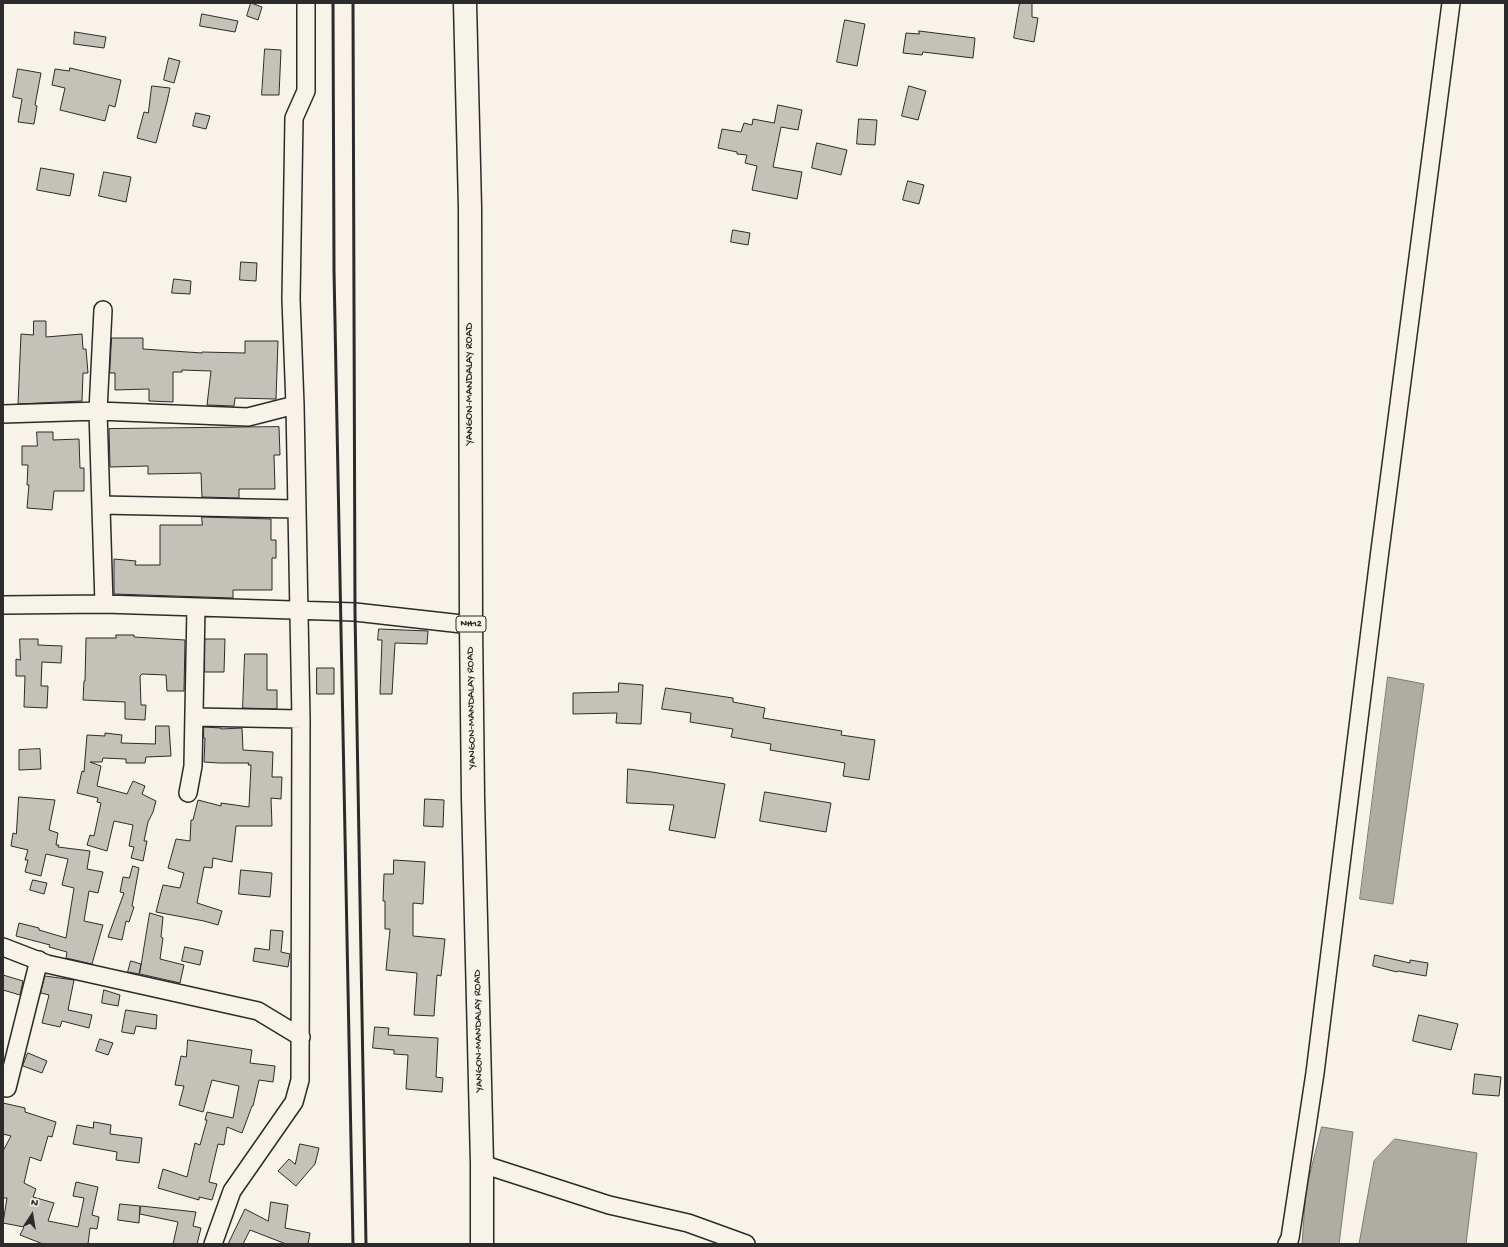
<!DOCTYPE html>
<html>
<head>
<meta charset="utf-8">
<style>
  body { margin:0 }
  #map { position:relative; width:1508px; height:1247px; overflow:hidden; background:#f7f3e8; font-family:"Gochi Hand",sans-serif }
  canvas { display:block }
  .frame { position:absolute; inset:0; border:4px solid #2b2b2b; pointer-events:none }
  .north { position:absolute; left:12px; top:1195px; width:40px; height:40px; -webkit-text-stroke:3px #f7f3e8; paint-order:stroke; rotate:12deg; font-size:11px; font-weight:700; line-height:16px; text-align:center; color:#2b2b2b }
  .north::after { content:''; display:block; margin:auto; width:14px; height:18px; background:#2b2b2b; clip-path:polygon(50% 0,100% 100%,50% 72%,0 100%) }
</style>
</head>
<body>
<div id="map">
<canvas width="1508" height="1247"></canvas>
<div class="frame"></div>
<div class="north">N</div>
</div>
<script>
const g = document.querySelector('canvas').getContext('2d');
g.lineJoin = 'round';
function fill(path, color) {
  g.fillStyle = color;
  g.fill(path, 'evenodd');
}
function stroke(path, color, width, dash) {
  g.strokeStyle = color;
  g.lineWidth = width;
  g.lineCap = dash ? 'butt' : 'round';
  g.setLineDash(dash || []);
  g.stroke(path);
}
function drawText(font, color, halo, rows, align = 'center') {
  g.font = font + ' "Gochi Hand",sans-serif';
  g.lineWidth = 3;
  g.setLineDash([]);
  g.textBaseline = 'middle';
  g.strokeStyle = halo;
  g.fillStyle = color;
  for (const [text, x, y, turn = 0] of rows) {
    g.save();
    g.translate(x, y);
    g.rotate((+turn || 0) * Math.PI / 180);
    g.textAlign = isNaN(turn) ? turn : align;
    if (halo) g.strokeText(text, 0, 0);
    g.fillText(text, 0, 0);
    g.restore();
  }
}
const water = new Path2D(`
  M1388,677l36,7 -31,220 -33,-5z
  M1322,1127l31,5 -14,112h-37l4,-54z
  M1395,1139l82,14 -11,91h-107l15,-83z`);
fill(water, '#afaca4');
stroke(water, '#7a7874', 1);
const building = new Path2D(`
  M251,3l11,4 -4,13 -11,-4z
  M1020,3h12v14l6,1 -4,24 -20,-4z
  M202,14l36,7 -3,11 -35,-6z
  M845,20l20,4 -8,42 -20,-4z
  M919,31l56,7 -2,20 -50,-6 -1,3 -19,-2 3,-20 13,1z
  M75,32l31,5 -2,11 -30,-4z
  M265,49l16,1 -2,45h-17z
  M169,58l11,3 -6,22 -10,-3z
  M70,68l51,12 -6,27 -6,-2 -4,16 -45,-11 5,-22 -13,-3 3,-16 14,2z
  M18,69l23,4 -6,32 2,1 -3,18 -16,-2 4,-23 -9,-2z
  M152,86l18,2 -3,14 -11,41 -19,-5 7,-26 4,1z
  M909,86l17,5 -8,29 -16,-4z
  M778,105l24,5 -4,20 -17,-3 -8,40 29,5 -5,27 -45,-9 5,-24 -12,-3 2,-8 -10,-1v-2l-19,-4 4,-19 19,3 3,-9 8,2 1,-6 21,4z
  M196,113l14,3 -4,13 -13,-3z
  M859,119l18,1 -2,25 -18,-1z
  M817,143l30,7 -6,25 -29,-7z
  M41,168l33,6 -4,22 -33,-6z
  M104,172l27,5 -5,25 -27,-6z
  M908,181l16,4 -5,19 -16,-4z
  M733,230l17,3 -2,12 -17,-3z
  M241,262l16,1 -1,18 -16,-1z
  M174,279l17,2 -1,13 -18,-1z
  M34,321h12v16l36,-3 1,15h3l2,24h-5l-1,28 -64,3 3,-70 12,1z
  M112,338h31v11l59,4v-1l43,1v-12h33l-2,58 -41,-1 -1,8 -27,-1 4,-34 -29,-1v2h-9v30l-24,-1v-12l-34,1v-17h-5z
  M279,427l1,28h-6l1,34h-36v9l-37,-1 -1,-24 -53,1v-8l-38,1 -1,-38z
  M37,432h16v8l26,-1 1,29h4v23h-30l-2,19 -25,-2 2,-23h-2l1,-20h-6v-19h15z
  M202,517l69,2v21h5v18h-4v32h-39v8l-119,-4v-35l22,2 -1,4h25v-40h42z
  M379,629l49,2 -1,13 -32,-1 -3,51h-12l2,-54h-4z
  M116,635h18v2l51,3 -1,51h-17l-1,-16 -24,-1 -2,2 1,29h5l-1,15 -20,-1v-17l-42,-2 1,-19h1l1,-43h30z
  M20,639h18v6l24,1 -1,17 -19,-1 -1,24h7l-1,22 -23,-1 1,-31h-9v-17l4,1z
  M205,639h20l-1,33h-19z
  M245,654h22v36h10v19l-34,-1z
  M317,668h17v26h-17z
  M619,683l24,2 -2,39 -25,-1 1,-10 -44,1v-21l45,-1z
  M666,688l67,10v4l32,6 -2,10 79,13 -1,4 34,5 -6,40 -26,-4 2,-13 -75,-13 1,-6 -40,-7 2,-8 -43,-7 1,-9 -29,-4z
  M156,726h13l2,30 -25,1 -1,6h-19v-4l-23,-1 -1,4h-12l11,4 -4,20 30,8 6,-13 12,5 -3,8 14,7 -3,11 -5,10 -4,19h3l-4,20 -12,-3 3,-11 -5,-1 4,-21 -19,-4 -7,30 -20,-6 3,-10 4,1 7,-33 -4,-1 1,-4 -21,-5 5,-22 2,1 3,-37 18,1v-3l17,2 -1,8 34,1z
  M204,727l17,1v1l21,-1 1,22 30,2 -1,25h10l-1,22 -10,-1 1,28h-36l-4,36 -19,-4 -1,10 -8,-1 -7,36 25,8 -4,14 -14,-4 -48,-9 7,-27 17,3 4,-15 -16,-5 8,-29 14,2 1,-21h2l5,-20 23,6v-3l28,4 2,-42h-3l1,-2h-30l-15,-1 1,-24h-1z
  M40,749l1,20 -22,1v-20z
  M628,769l24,3 73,12 -10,54 -46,-8 5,-25 -47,-2z
  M765,792l66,11 -5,29 -66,-11z
  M19,797l36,3 -6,30 9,3 -2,12h3l-1,2 32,4 -3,18 16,3 -5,21 -9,-2 -5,30 19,4 -11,39 -26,-6 1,-6 -18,-5 1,-2 -34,-9 3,-13 20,5v2l27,8 8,-50 -12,-3 6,-26 -22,-5 -5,22 -16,-4 3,-12h-3l3,-10 -17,-4 2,-13 3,1z
  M425,799l19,1 -1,27 -19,-1z
  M394,860l31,2 -2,42 -10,-1v33l32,3 -4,37 -4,-1 -3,41 -20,-1 3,-42 -31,-3 4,-41h-5v-28h-2l1,-27h9z
  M133,866l6,2 -7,38 2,1 -5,15 -3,-1 -4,19 -14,-3 16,-44 -4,-1 3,-15 6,1z
  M241,870l31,3 -2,24 -31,-3z
  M33,880l14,3 -3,11 -14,-4z
  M150,913l13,4 -2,20 2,1 -3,21 24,6 -4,18 -40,-9z
  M271,930l12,1 -2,21 9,2 -2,13 -35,-6 2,-13 14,2z
  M185,947l18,4 -3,14 -18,-4z
  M1375,955l35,8v-3l18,3 -2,13 -28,-5 -1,1 -24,-6z
  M131,961l10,3 -2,10 -11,-2z
  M3,975l20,6 -3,14 -17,-5z
  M45,976l29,4 -6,30 24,5 -3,13 -27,-7 -2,6 -18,-4 7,-28 -8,-2z
  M104,990l16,5 -2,11 -16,-3z
  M126,1010l31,5 -1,14 -20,-3 -2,8 -12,-2z
  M1419,1015l39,9 -7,26 -38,-9z
  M375,1027l14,1 -1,7 50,3 -2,39 7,1 -1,14 -36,-3 2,-34 -14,-1v-4l-21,-2z
  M100,1039l13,4 -5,12 -12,-4z
  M188,1040l64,10 -2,13 25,3 -2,16 -14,-2 -6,26h-1l-10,27 -15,-6 -3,18 -6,-1 -9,38 8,2 -5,16 -13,-3v3l-41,-12 5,-19 24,8 8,-34 5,2 7,-25h-2l2,-8 26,6 6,-32 -27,-6 -9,32 -24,-7 5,-19 -9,-1 6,-29 5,1z
  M28,1053l19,8 -5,12 -19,-7z
  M1475,1074l26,3 -2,19 -26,-2z
  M3,1103l22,5v4l31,10 -4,15 -4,-1 -7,25 -11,-4 -6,26 12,6 -3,8 21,6 -6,18 30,6 6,-29 -11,-2 3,-14 22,5 -6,28 7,2 -2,12 -7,-1 -2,16h-45l-23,-9 4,-8 -21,-4 4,-25h-4v-47l8,-15 -8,-2z
  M94,1122l17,3 -1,9 32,4 -3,25 -23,-3 1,-8 -44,-8 4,-19 16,3z
  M300,1144l19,4 -4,16 -19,22 -18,-15 11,-12 6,5z
  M271,1202l17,3 -3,23 25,5 -2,11h-22l-36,-14 -7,14h-15l17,-35 23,12z
  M120,1204l20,2 -1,17 -21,-3z
  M141,1206l55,6 -3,14 8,2 -4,16h-24l5,-22 -38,-8z`);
fill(building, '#c4c1b9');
stroke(building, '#2b2b2b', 1);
const minor = new Path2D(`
  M103,310l-5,101 6,193
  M3,414l95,-3 150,6 47,-12
  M101,505l195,4
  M3,605l101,-1 251,8 116,13
  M194,717l107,2
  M188,793l5,-27 3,-159
  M3,947l44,17 211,47 43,26
  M3,1087l4,1 32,-128
  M482,1164l127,41 79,18 58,21
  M213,1244l19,-53 62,-89 6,-22 1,-361 -6,-314 -4,-106 3,-181 12,-27v-88
  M1287,1244l3,-6 25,-165 64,-515 72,-555`);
const highway = new Path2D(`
  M465,3l5,205 1,417 2,173 9,366v80`);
stroke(minor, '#2b2b2b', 20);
stroke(highway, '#2b2b2b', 25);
stroke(minor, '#f7f3e8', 17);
stroke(highway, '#f7f3e8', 22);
stroke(new Path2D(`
  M333,3l1,268 19,973
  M353,3l2,609 11,632`), '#2b2b2b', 3);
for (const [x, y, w] of [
  [471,624,30]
]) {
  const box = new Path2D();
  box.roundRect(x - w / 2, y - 8, w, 16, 3);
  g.fillStyle = '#f7f3e8';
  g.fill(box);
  stroke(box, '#2b2b2b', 1);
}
drawText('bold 10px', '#2b2b2b', null, [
  ["NH12",471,624]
]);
drawText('11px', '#2b2b2b', '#f7f3e8', [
  ["YANGON-MANDALAY ROAD",470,384,-90],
  ["YANGON-MANDALAY ROAD",472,708,-91],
  ["YANGON-MANDALAY ROAD",479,1031,-91]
]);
</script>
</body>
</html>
